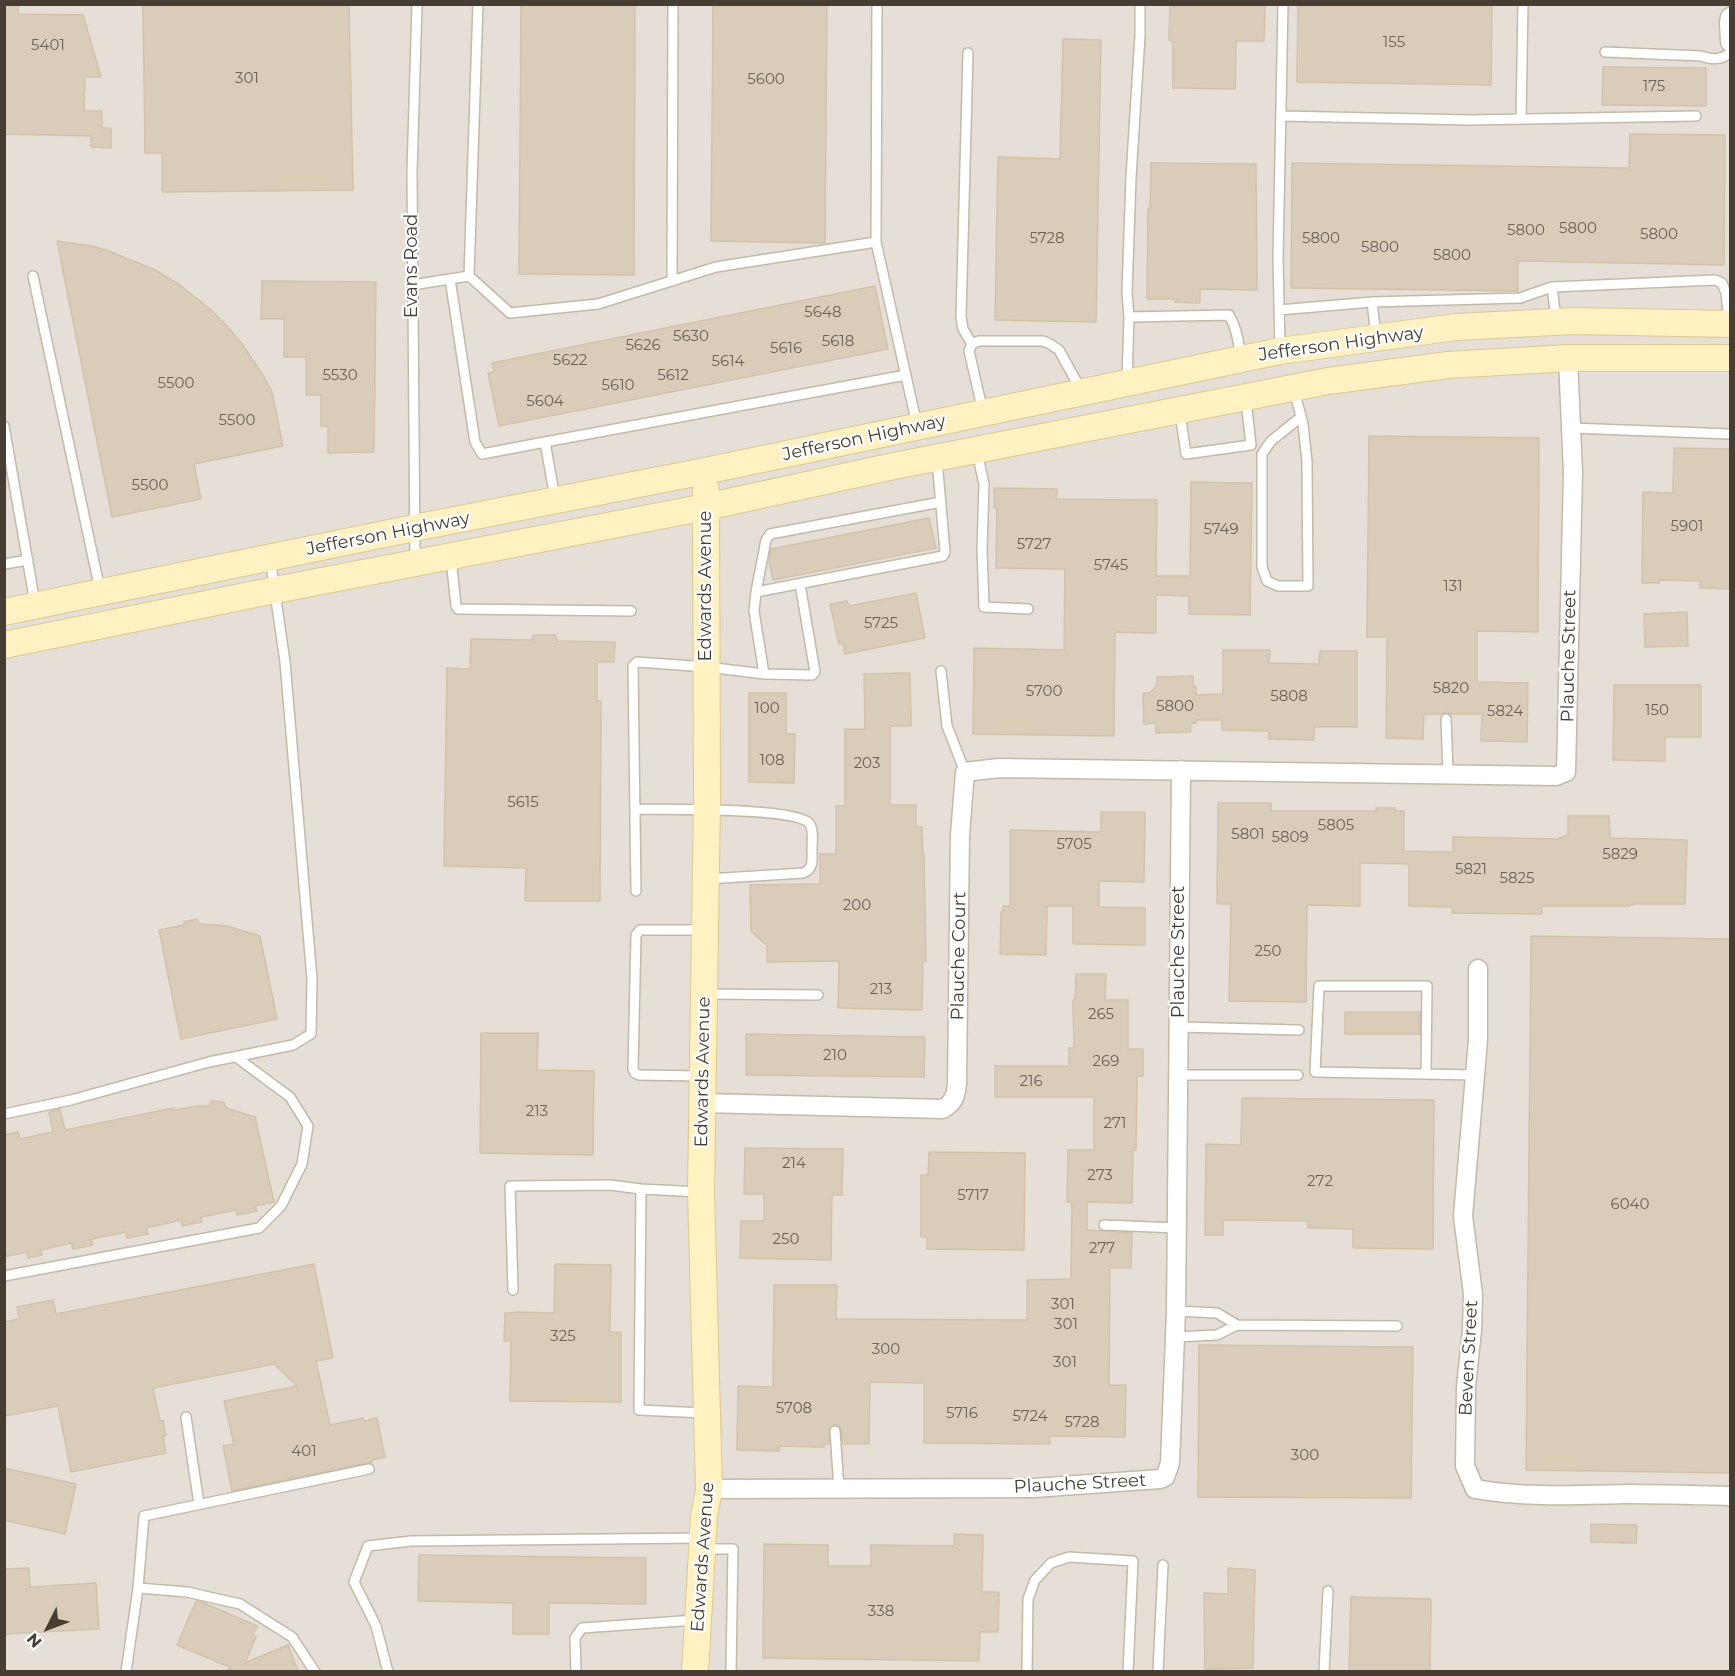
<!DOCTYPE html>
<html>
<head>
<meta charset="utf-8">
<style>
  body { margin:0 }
  #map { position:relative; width:1735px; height:1676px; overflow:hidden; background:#f3efe2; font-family:Montserrat,sans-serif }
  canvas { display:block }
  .frame { position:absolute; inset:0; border:6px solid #463e32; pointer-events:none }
  .north { position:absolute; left:18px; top:1598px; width:60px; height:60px; -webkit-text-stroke:4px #fff; paint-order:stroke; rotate:228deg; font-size:16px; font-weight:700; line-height:24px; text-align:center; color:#463e32 }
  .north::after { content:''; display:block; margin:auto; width:21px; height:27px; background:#463e32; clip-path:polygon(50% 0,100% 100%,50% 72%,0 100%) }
</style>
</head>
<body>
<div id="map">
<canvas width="1735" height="1676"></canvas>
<div class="frame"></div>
<div class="north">N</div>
</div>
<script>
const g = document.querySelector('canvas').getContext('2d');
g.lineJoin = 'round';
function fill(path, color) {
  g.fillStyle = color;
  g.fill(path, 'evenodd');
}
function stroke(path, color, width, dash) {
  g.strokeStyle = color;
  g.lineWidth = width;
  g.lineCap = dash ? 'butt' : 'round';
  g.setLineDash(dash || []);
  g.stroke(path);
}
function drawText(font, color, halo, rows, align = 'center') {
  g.font = font + ' Montserrat,sans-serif';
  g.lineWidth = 4.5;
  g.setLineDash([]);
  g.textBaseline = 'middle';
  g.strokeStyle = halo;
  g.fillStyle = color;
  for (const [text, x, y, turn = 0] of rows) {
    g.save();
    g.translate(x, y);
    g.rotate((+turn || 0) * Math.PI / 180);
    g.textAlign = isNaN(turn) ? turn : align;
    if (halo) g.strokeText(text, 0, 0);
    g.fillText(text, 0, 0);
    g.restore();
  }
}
fill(new Path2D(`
  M5,5h1725v1666h-1725z`), '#e5dfd8');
const building = new Path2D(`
  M4,4h14v10l65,1 18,62h-16l-1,34h18v17h9v20l-20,-1v-11l-87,-2z
  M143,4h206l4,186 -191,2v-39h-17z
  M521,4h114l-1,271 -115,-1z
  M713,4h114l-2,239 -114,-2z
  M1170,4h95l-1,37h-28l-1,48 -62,-1v-45l-4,-3z
  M1335,4h157l-1,81 -194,-3 1,-77z
  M1063,39l38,1 -5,282 -101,-2 3,-163 62,2z
  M1603,67l103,1v38l-104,-1z
  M1630,134l95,1 -1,130 -206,-4v30l-227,-3 1,-125 337,5z
  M1151,163l105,1 1,126 -57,-1v14l-26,-1 4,-3h-31l1,-91h2z
  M57,241l35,5 17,5 46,19 25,15 31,25 17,17 14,17 21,31 9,17 11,54 -89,18 7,35 -89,18z
  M262,281l114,1 -2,170 -46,1v-27h-7v-31h-15v-38h-22v-38h-23z
  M875,286l13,63 -389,77 -11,-53 6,-1 -2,-9z
  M1369,436l170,2 -1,194 -61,-1v51l51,1 -1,59 -46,-1 1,-27h-31l-5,-2 -5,2h-17l-1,25 -37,-1 1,-101h-20z
  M1674,448l57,1v140l-31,-1v-7l-41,-1v3h-17l1,-91 30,1z
  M1191,482l61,1 -2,132 -61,-1v-18l-33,-1v38l-41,-1 -1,104 -141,-2 1,-86 90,2 1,-81 -69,-1 1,-60h-3v-20l63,1 -1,10 101,1 -1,76h34z
  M929,518l7,30 -163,32 -4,-19 2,-12z
  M916,593l9,45 -80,16 -2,-11 -4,1 -9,-40 17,-3 2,5z
  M1687,612l1,34 -43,1 -1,-33z
  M533,635h23l1,6 58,1 -1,20h-17v39h4l-1,200h-75l1,-33 -82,-2 3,-198 23,1 1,-30 62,1z
  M1223,650h47l-1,13 50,1 1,-13h37v76h-43v13l-45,-1v-8l-47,-1v-10h-26v3l-6,1 1,8 -35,1v-10l-12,1 -1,-31h7l7,-8v-8l36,-1v11l3,-1v9l27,-1z
  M910,673l1,53h-21v79h26v22h6l1,28h1l2,106h-3l-1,49 -84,-2 1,-47 -72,1v-16l-16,-15 -1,-46 70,-1v-30h16v-48h9v-77h20l-1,-55z
  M1614,685h87v52h-36v24l-52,-1z
  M749,693h37v41h9l-1,49 -45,-1z
  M1218,803h53v8h105v-3h19v3h9v40l49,1v-15l104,2 11,-4v-19h41l1,22 77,2 -2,64h-51l-5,2h-87v8l-90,-1v-6l-43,-1v-42l-49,-1v43l-53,-1 -1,97 -77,-1 2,-97h-14z
  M1101,812h44l-1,70 -45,-1v26l46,1v37l-72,-1v-38h-26l-1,49 -46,-1 1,-42 2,-1v-5h7v-76l91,2z
  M197,919l2,5 28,2 33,10 17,83 -96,20 -22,-109 25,-5v-3z
  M1531,936l200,3v534l-205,-3z
  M1076,974h30l-1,26h23v49h15v27h-6l-1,74h-3l-1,53 -45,-1v28l45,3 -1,35h-21l-1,117h17l-1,52 -75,-1v8l-126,-1v-60l-54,-1 -1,62h-26l-2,-16 -6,-4 -6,5v15h-5v3l-45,-1v5l-42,-1 1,-64 35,1 1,-102h63l-1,34 191,1v-40l44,-1 1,-77h-5l1,-52h26v-53h-99v-31h74v-18h5l-1,-48h2z
  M1345,1012h75v22h-75z
  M481,1033h57l-1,37 57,1 -1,84 -113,-2z
  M746,1034l179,3 -1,40 -178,-2z
  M1242,1098l192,2 -1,149 -80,-1v-19l-45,-1v-7l-85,-1v15h-18l1,-91 35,1z
  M211,1101l13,1 2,6 29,9 19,85 -19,4 2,5 -20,4 -1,-5 -35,7 1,5 -20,4 -1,-6 -35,8 2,6 -21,4 -1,-6 -35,7 2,6 -20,4 -2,-6 -30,7 1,5 -14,3 -1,-6 -23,5v-122l14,-3 2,7 33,-7 -4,-20 11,-3 5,21 109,-22 1,2 21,-4h13z
  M745,1148l98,1 -1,46h-10l-1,65 -91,-2 1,-37h23v-27h-20z
  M929,1152l96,1 -1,97 -97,-1v-12h-6v-62h7z
  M314,1264l19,94 -17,3 14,64 33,-7v3l14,-3 8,39 -13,3v2l-140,29 -9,-45 11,-2 -10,-43 73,-15 -23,-22 -121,24 7,33 3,-1 3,16h-3l3,17 -95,19 -13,-66 -54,10v-94l15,-3 -2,-12 36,-7 3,14z
  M555,1264l56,1 -1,67h11v70l-111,-1 1,-60h-7l1,-28h9v-1l40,1z
  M1199,1345l214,2 -2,151 -213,-1z
  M4,1468l72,16 -11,50 -61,-14z
  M1591,1524l46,1 -1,18 -45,-1z
  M954,1534l29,1 -1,57h17l-1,40h-18l-1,29 -216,-3 1,-114 64,1v21h43v-21l83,1z
  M419,1555l227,3v46l-97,-1v31h-36v-31l-95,-2z
  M29,1568l1,19 66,-4 3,46 -95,5v-65z
  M1228,1568l27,2 -2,98 -48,1 -1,-76 24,1z
  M1351,1597l80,2 -1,72h-81z
  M196,1601l8,2 53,23 -4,9 3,2 -11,26 43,-18 10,26h-73l7,-3 -55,-23z`);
fill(building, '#d9cdba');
stroke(building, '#d2c2a9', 1.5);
const lane = new Path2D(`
  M877,4l-1,238 41,183
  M1605,52l96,4c12,4 19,4 29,-3
  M968,53l-7,264 2,12 9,15 -3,7 14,61
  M1281,116l189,4 226,-4
  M1521,119l2,-115
  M33,276l67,314
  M469,276l41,37 88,-9 118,-37 160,-25
  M450,279l25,163 7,12 63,-12
  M672,281l1,-277
  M412,285l57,-9 9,-272
  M1552,287l4,32
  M1372,302l4,34
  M1279,310l93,-8 148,-4 32,-11 163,-7 7,3 4,10 3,30
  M1129,317l100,-2c8,14 10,27 11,42
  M972,344l7,-3h64l7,3 9,6 22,40
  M1280,350l-2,-92 5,-254
  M1127,380l2,-63 -2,-24 4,-116 9,-141v-32
  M1294,390l9,34 4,38 1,124h-30l-11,-5 -5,-14v-113l9,-13 30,-24
  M1180,413l6,41 65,-9 -5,-45
  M4,426l31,177
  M1571,428l159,6
  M977,452l7,32 -2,65 2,58 44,2
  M555,498l-10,-56 361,-67
  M451,558l5,48 2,3 173,2
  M415,562l-3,-390 5,-168
  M4,564l24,-4
  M756,592l10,-52 4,-6 171,-32
  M941,671l6,55 18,46
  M764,674l48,1 3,-3 -15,-88
  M1446,719l2,55
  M635,809c28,1 159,-2 174,14 5,6 3,19 3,27 0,10 2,19 -9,23l-96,6
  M636,891l-3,-225 4,-4 70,5 57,7 -10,-63 2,-19 187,-36 2,-4 -8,-92
  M707,994l111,1
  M1179,1027l120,3
  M1426,1074l1,-88h-108l-4,86 161,3
  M1179,1075h119
  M701,1076l-62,-1 -4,-2 -2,-4 3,-134 4,-5h63
  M4,1114l67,-14 138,-38 84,-17 18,-11 1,-55 -27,-317 -15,-104
  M641,1189l-2,221 65,3
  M1104,1225l73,3
  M4,1276l255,-48 22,-22 21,-42 6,-38 -18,-29 -54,-40
  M513,1290l-3,-104 100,-1 31,4 58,3
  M1237,1325l160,1
  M1175,1337l42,-2 20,-10 -20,-12 -41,-2
  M186,1417l13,87
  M835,1431l4,58
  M704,1549h29l-2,123
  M138,1588l49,4 53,12 52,33 23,35
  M126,1672l12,-84 6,-72 225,-47
  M388,1672l-12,-46 -22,-44 14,-36 43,-5 289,-3
  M576,1672l-1,-34 7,-10 113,-8
  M1027,1672l1,-73 7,-19 16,-17 18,-6 64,4 -5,111
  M1158,1672l5,-107
  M1324,1672l4,-81`);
const street = new Path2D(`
  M1730,17l-1,6 1,19
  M1478,969v71l-15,176 10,78 -1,36 -6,57 -1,79 10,23c51,9 103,6 153,5 34,0 68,1 102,2
  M702,1103l241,6c11,-7 13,-13 14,-26l3,-248 5,-63 34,-4 557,8 10,-4 7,-299 -5,-115
  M709,1489l325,-1 126,-9 5,-2 5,-14 6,-152 5,-541`);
const secondary = new Path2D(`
  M4,612l410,-84 291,-57 575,-120 176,-24 118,-6 156,3
  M4,645l271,-55 431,-83 183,-40 439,-86 120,-16 120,-7h162
  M695,1672l9,-156 5,-27 -8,-297 6,-391 -1,-311`);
stroke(lane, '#c3b9a7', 12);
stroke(street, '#c3b9a7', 21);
stroke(secondary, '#dbc88e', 28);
stroke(lane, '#fff', 9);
stroke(street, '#fff', 18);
stroke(secondary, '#fff1c1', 26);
drawText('15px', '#6b6254', null, [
  ["155",1394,43],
  ["5401",48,46],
  ["301",247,79],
  ["5600",766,80],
  ["175",1654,87],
  ["5800",1578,229],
  ["5800",1526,231],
  ["5800",1659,235],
  ["5728",1047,239],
  ["5800",1321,239],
  ["5800",1380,248],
  ["5800",1452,256],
  ["5648",823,313],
  ["5630",691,337],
  ["5618",838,342],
  ["5626",643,346],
  ["5616",786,349],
  ["5622",570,361],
  ["5614",728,362],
  ["5530",340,376],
  ["5612",673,376],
  ["5500",176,384],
  ["5610",618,386],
  ["5604",545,402],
  ["5500",237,421],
  ["5500",150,486],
  ["5901",1687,527],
  ["5749",1221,530],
  ["5727",1034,545],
  ["5745",1111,566],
  ["131",1453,587],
  ["5725",881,624],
  ["5820",1451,689],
  ["5700",1044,692],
  ["5808",1289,697],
  ["5800",1175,707],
  ["100",767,709],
  ["150",1657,711],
  ["5824",1505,712],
  ["108",772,761],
  ["203",867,764],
  ["5615",523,803],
  ["5805",1336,826],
  ["5801",1248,835],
  ["5809",1290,838],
  ["5705",1074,845],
  ["5829",1620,855],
  ["5821",1471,870],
  ["5825",1517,879],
  ["200",857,906],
  ["250",1268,952],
  ["213",881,990],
  ["265",1101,1015],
  ["210",835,1056],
  ["269",1106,1062],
  ["216",1031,1082],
  ["213",537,1112],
  ["271",1115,1124],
  ["214",794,1164],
  ["273",1100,1176],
  ["272",1320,1182],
  ["5717",973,1196],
  ["6040",1630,1205],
  ["250",786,1240],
  ["277",1102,1249],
  ["301",1063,1305],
  ["301",1066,1325],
  ["325",563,1337],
  ["300",886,1350],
  ["301",1065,1363],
  ["5708",794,1409],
  ["5716",962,1414],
  ["5724",1030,1417],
  ["5728",1082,1423],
  ["401",304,1452],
  ["300",1305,1456],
  ["338",881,1612]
]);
drawText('18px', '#463e32', '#fff', [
  ["Evans Road",412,266,-90],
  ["Jefferson Highway",1341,344,-8],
  ["Jefferson Highway",864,438,-12],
  ["Jefferson Highway",388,534,-11],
  ["Edwards Avenue",706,586,-90],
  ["Plauche Street",1569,656,-89],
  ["Plauche Street",1179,952,-90],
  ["Plauche Court",959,956,-89],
  ["Edwards Avenue",703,1072,-89],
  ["Beven Street",1469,1358,-87],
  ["Plauche Street",1080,1484,-3],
  ["Edwards Avenue",703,1557,-86]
]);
</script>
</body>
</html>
